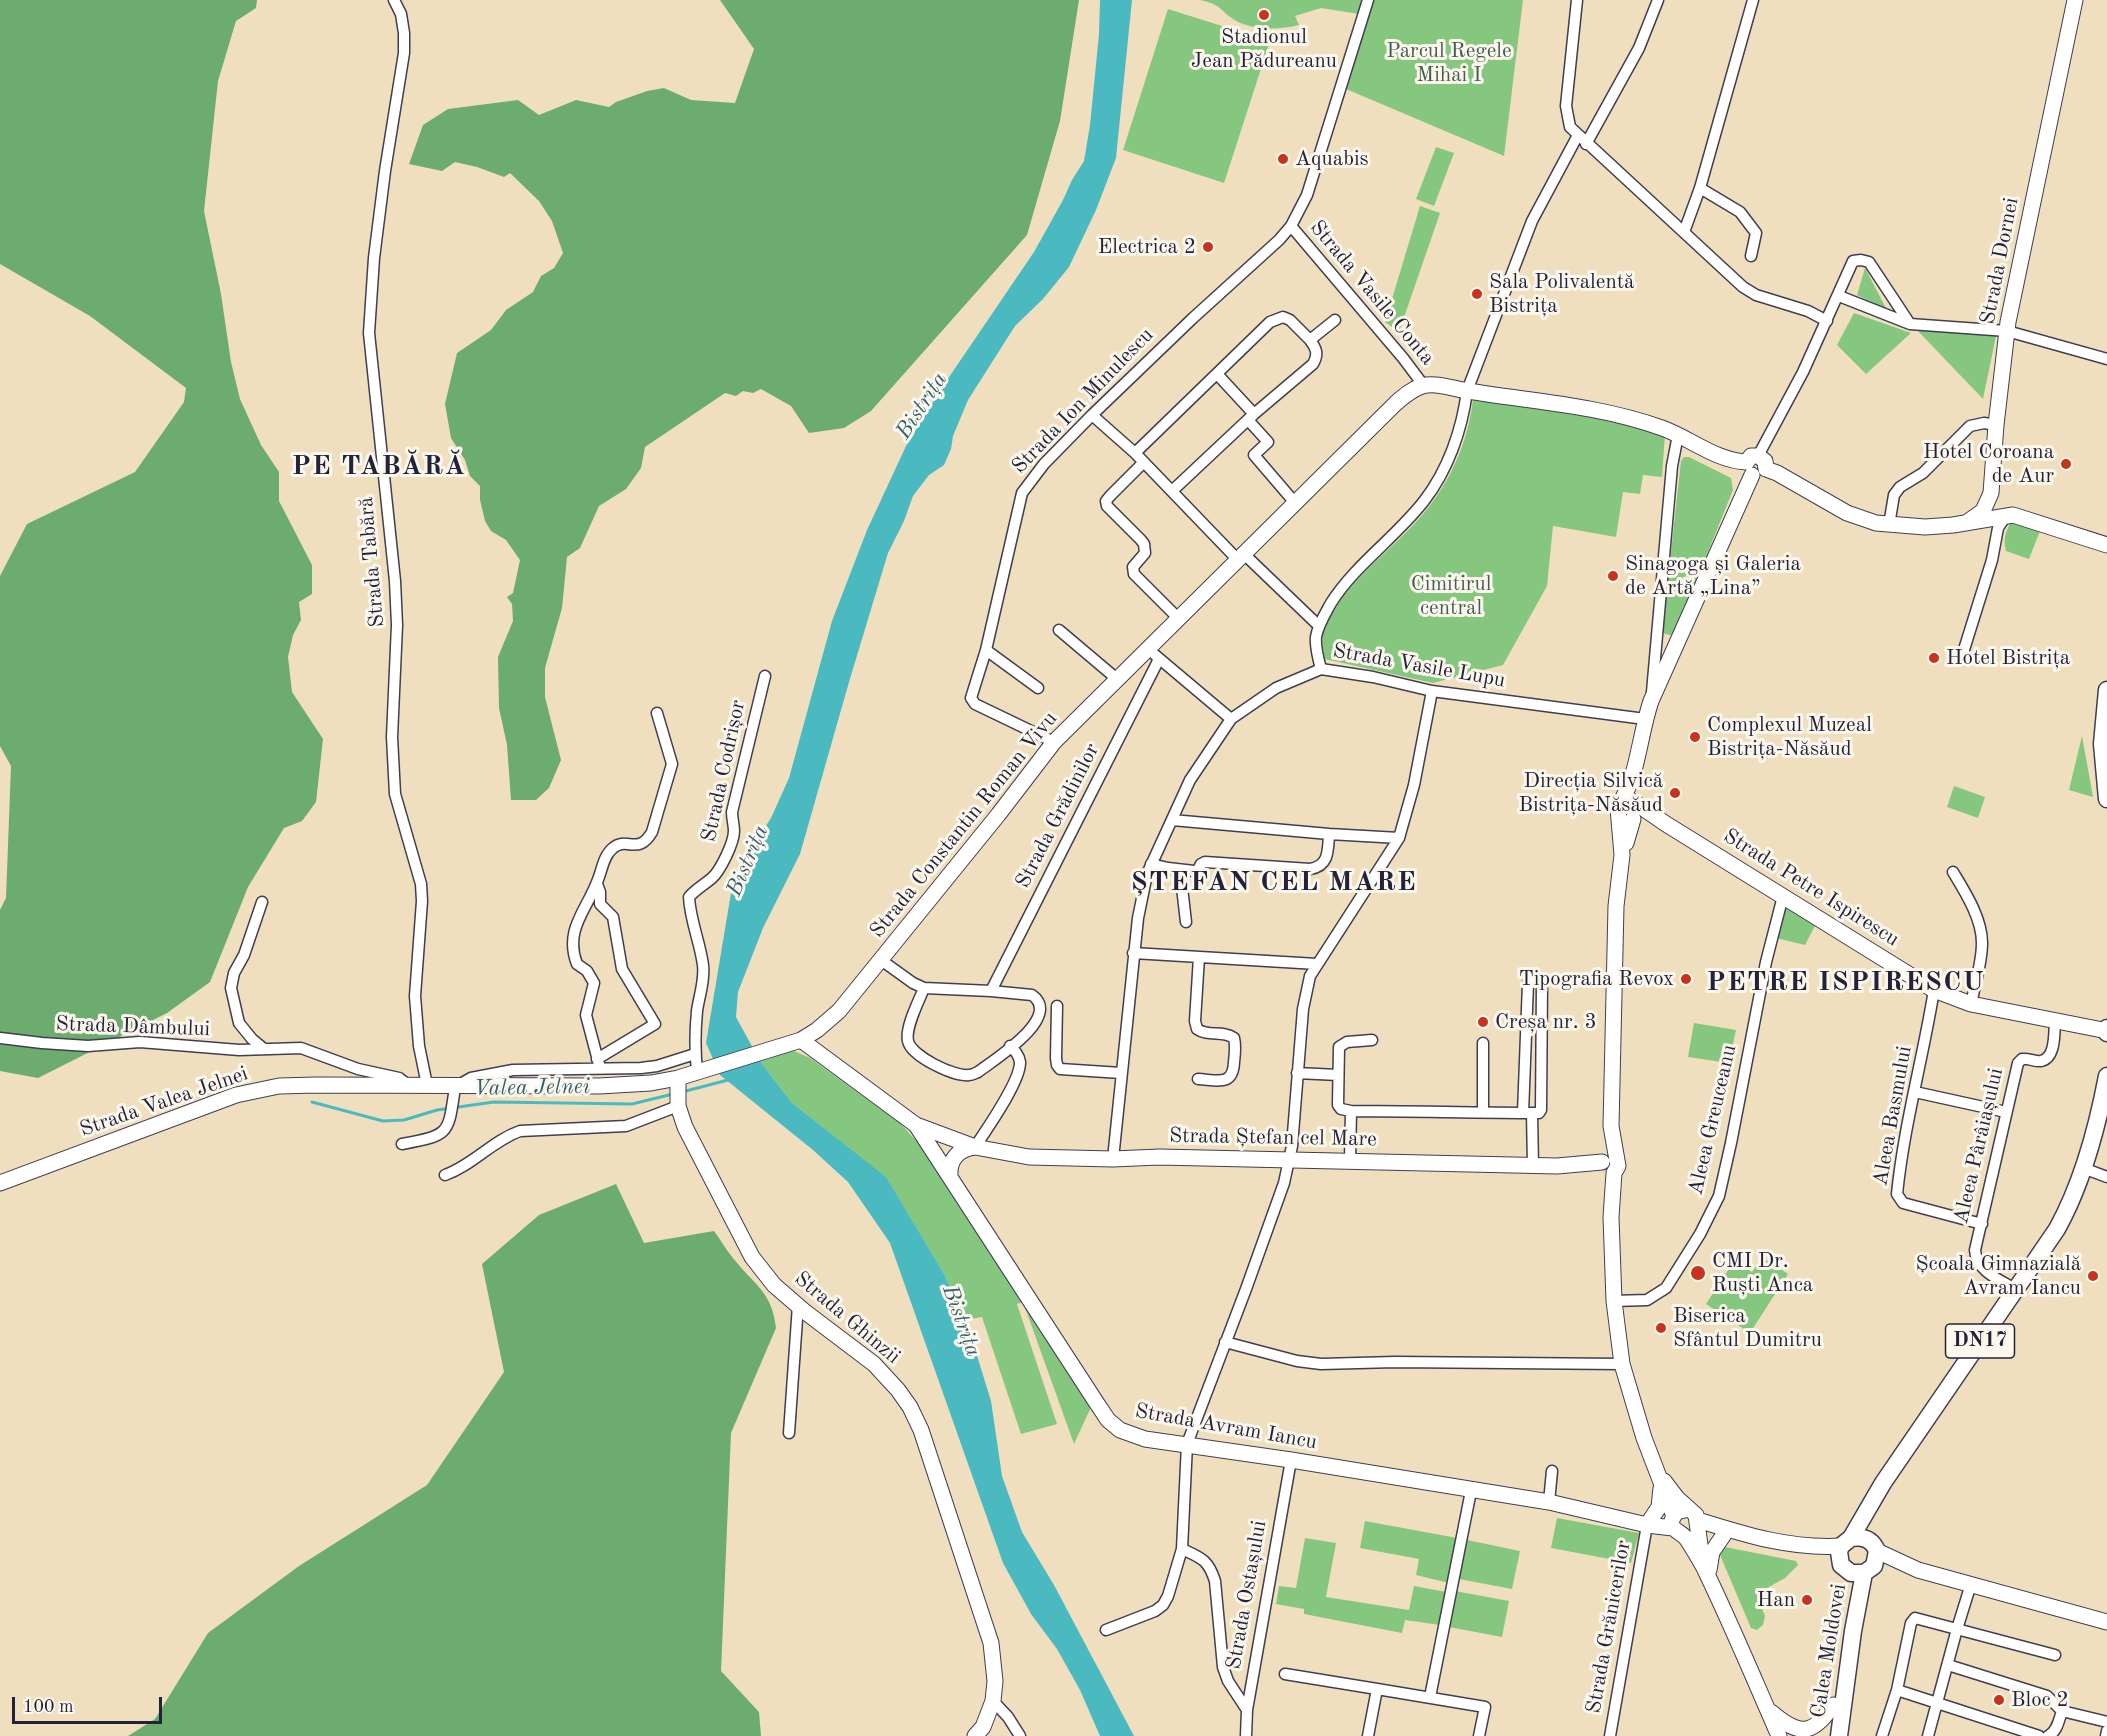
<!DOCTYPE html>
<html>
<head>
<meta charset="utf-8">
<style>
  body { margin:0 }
  #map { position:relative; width:2107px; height:1736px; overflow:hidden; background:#f0dfbe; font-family:"Old Standard TT",serif }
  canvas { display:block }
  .scale { position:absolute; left:12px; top:1697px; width:150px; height:27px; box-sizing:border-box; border:3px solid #22223b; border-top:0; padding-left:8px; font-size:18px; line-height:21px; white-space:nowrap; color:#22223b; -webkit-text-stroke:4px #fbf7ec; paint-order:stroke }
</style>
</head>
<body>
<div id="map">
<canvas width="2107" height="1736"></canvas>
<div class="scale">100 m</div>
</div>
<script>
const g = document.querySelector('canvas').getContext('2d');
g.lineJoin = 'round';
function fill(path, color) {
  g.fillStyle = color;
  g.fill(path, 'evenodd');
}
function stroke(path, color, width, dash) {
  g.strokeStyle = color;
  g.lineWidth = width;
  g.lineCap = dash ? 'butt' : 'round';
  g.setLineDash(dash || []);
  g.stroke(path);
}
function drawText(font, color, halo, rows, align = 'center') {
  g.font = font + ' "Old Standard TT",serif';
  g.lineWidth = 6;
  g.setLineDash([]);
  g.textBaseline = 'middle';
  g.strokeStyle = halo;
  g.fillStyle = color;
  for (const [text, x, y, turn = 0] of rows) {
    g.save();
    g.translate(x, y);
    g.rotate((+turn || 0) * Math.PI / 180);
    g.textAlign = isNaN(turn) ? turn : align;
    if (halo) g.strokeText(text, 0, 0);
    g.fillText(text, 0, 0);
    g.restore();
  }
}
fill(new Path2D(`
  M1200,0h163l-4,14 -38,-6 -26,8 4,9c-21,5 -47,6 -66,-6 -16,-11 -11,-14 -33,-19z
  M1370,0h153l-19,156 -158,-67z
  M1168,9l102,32 -46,142 -101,-33z
  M1436,147l18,6 -20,53 -18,-7z
  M1420,206l20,7 -41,119 -14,-10z
  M1865,268l22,42 -30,-15z
  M1854,313l57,20 -45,41 -29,-29z
  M1917,330l79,6 -13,63z
  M1473,399l99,14 93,21 -3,43 -19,-2 -3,19 -17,-2 -7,45 -63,-11 -6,60 -44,79 -70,18 -108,-24c-2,-11 -4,-21 -1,-32 2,-5 7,-11 9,-15 26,-43 69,-69 98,-108 23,-30 38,-68 42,-105z
  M1684,457h5l42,21 2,12 -59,146 -12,-3 19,-172z
  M2018,522l22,9 -11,28 -23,-8c-3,-11 -1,-17 4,-28z
  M2082,736l11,61 -24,-7z
  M1954,786l31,11 -7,21 -31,-11z
  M1786,907l30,17 -11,21 -29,-7z
  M1694,1023l42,7 -7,33 -41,-6z
  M786,1050h6l18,8 91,66 19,21 172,260 -18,39 -51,-142 -6,2 40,120 -36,10 -39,-117 -16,3 -23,-48 -57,-94 -94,-75 -32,-42z
  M1762,1257l26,17 -38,59 -44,-29 28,-43 18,11z
  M1557,1518l82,15 -8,30 -80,-15z
  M1365,1521l92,17 -8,45 -33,-8 3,-16 -59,-11z
  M1305,1538l31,5 -10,54 83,13 5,-24 32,6 -6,33 -35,-5 -3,13 -98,-19v-5l-28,-5 3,-18 17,2z
  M1467,1540l53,11 -8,38 -53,-10z
  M1725,1547l71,14 2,4 -13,13 -25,14 -3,4 8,20 -2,9 -6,5 -6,-2 -31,-73 1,-5z
  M1455,1591l54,10 -7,36 -53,-10z`), '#86c77f');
fill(new Path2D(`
  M0,0h257l-1,8 -20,13 -18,60 -14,130 17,83 10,68 9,37 21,46 18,27v29l33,64v29l-13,8 2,18 -8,15 -5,22 4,35 31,47 -7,63 -14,19 -18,7 -36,59 -38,95 -43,31 -129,65 -38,-7v-161l6,-12 5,-132 -11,-20v-170l27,-52 108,-52 49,-70 2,-14 -96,-72 -90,-52z
  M720,0h359l-19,121 -33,114 -156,176 -27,17 -35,5 -18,-27 -30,-17 -8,4 -10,-2 -7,5 -11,-3 -80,54 -4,21 -15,21 -27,17 -19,42 -13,9 -5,51 -17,60v29l16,63 -12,28 -13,12h-25l-4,-55 -8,-37 -1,-51 15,-36 -1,-17 -5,-7 6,-4 7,-33 -14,-20 -15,-9 -6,-10 -5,-21v-14l-10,-10 -5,-16 -14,-22 -6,-34 12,-51 34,-23 15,-20 27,-18 8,-16 13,-8 9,-15 -11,-32 -13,-20 -29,-28 -6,4 -27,-10 -22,-5 -13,9 -33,-7 14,-39 25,-16 70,-9 21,15 37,-15 33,7 7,-5 31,-11 17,-3 27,12 44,3 19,-54z
  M616,1184l28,59 70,-12c7,9 12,19 19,27 21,27 39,33 43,70l-45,105 -10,238 38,41 2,24h-633l27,-17 53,-86 91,-67 128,-81 77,-113 -22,-108 57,-49z`), '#6cac6e');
fill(new Path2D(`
  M1100,0h32l-16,158 -20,52 -27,57 -26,32 -28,27 -47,74 -15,36 -2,13 -7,16 -15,10 -16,21 -9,25 -16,32 -39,129 -49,172 -37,74 -25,64 -2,25 24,44 32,42 94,74 57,95 23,48 25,81 11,75 20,56 32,53 80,151h-34l-20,-46 -23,-41 -26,-35 -28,-51 -113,-320 -42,-61 -35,-32 -93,-75 -14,-32 28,-168 37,-57 18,-40 43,-157 35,-91 40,-86 38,-61 89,-131 29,-52 9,-20 12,-19 6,-36 9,-91z`), '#4bbac0');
stroke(new Path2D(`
  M682,1092l46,-12
  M312,1102l71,19 21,-1 33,-10 57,-8 138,2 41,-10`), '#4bbac0', 3);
const street = new Path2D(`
  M394,0l7,14 3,19v20l-19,118 -11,87 -5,75 26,248 2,44 -5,112 3,57 26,90 1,17 -7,95 4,50 8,39
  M1577,0l-11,106 4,21 173,160 13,8 52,16 19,10
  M1586,144l53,-96 19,-48
  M1700,188l40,24 16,21 -5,23
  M1291,226l112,132 21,28
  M1684,232l16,-44 53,-188
  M1839,296l71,28 97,7 100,28
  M1217,374l37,40
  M1092,415l43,38 103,107
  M1248,420l20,22 -14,13 42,49
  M1135,453l135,-131 13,-5 7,3 20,20 25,-20
  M1758,456l45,-84 50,-111 8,-1 8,2 41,62
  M1144,462l-34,34 -4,5 1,5 34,34 3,4 1,9 -12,14 1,7 45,45
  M1172,491l82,-77 59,-50c6,-10 3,-16 -3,-24
  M1889,525l5,-30 6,-8 23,-14 47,-47 14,-3 12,2
  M1244,554l75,72
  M1059,630l58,49
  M986,650l52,38
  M1155,655l76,64
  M1963,660l-1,-4 30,-96 6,-32 6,-9 7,-3
  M1321,669c-3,-11 -6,-22 -5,-32 2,-12 9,-23 15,-34 25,-39 64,-65 93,-102 24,-31 38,-71 43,-110l65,-170 46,-86
  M1652,692l20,-226 6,-31
  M1054,742l-79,-38 -4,-6 15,-48 36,-157 22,-29 48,-49 101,-97 86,-78 12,-14 16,-31 61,-195
  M1172,820l157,14 70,4
  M1151,864l17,4 26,3 4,-1 3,-6 4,-2 105,7c19,-3 18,-18 19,-35
  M1180,870l6,52
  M1953,872c12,20 29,46 29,71 0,20 -7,41 -11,61
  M597,884l3,8v12l13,13 9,52 33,55 -58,35
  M262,902l-18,53 -10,18 -3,15 8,35 13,16 12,10
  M1133,953l184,11
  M881,960l32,23 11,5 67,3 41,4c31,22 -37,64 -54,77 -3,1 -5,3 -9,3 -15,2 -58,-19 -61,-34 -3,-14 11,-40 16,-53
  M1934,990c-11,68 -30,135 -37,204l6,9 79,21
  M991,991l168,-332
  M1057,1006l-1,52 1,7 3,4 61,4
  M0,1038l42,5 46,3 52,-4 99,8 62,-2 57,21 41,9 9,7
  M1372,1040l-25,2 -8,5 -1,58 3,4 10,2c62,0 125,2 188,2l2,-3 1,-127 -3,-3 -9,-1 -2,4 -5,130
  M1483,1043v69
  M600,1068l-14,-53 8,-32 -7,-12 -10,-7c-13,-34 9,-53 20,-82 5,-11 6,-26 16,-34 14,-12 25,8 39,-16l20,-68 -15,-51
  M697,1072c-2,-20 -2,-41 0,-61 2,-15 8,-30 6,-46 -3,-23 -13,-45 -14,-68 8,-9 15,-12 23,-19 8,-7 22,-35 22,-47 0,-6 -2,-12 -2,-19l33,-136
  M1297,1073l41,2
  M1198,1079c19,1 35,8 36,-17 1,-8 2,-16 0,-24 -11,-8 -26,-1 -37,-9l-2,-8 4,-64
  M1915,1092l91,20
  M1532,1113l1,53
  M402,1144c49,-9 46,-10 53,-57l16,-9 42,-8 128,-2 16,-2 38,-12
  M975,1147c11,-17 46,-66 45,-85 -1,-7 -5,-11 -10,-16
  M1113,1159l25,-241 9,-44 43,-94 41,-61 45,-31 45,-19 52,8 59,14 213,28
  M1350,1161l1,-50
  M2091,1171l16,6
  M445,1175c28,-10 47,-34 75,-44l106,-5 52,-20
  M2015,1289c-15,-9 -39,-18 -40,-39l43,-187 4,-4c7,-1 13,3 19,2 15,-3 13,-28 14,-40
  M1614,1301l33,-1 19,-12 34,-54 19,-38 12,-53 35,-181 17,-66
  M1225,1342l72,19 24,3 74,-2 227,2
  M789,1433l9,-128
  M1549,1502l3,-31
  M1182,1549c19,9 26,10 33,32l8,86 5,14 19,29
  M1106,1630l49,-19 8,-6 5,-9 14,-47 5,-105 59,-155 38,-106 8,-37 11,-137 7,-33 89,-138 15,-53 18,-94
  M1948,1665l99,31 15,15
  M1285,1674l92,15
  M1430,1697l41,-206
  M993,1701l15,16 12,19
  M1246,1736l1,-26 44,-250
  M1368,1736l9,-47 108,18 -6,29
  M1610,1736l37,-211
  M1882,1736l15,-46
  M1928,1736l29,-107 14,-45
  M2039,1736l-142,-46 14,-67 4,-5 140,37
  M2048,1736c9,-4 11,-16 14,-25l45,11
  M2106,1736l1,-5`);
const secondary = new Path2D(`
  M1747,462l4,-6h7l7,5 1,8
  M1766,469l11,4 70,40 29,10 49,4 28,-2 60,-10 94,30
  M1966,523l17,-12 8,-18 5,-68 12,-103 67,-322
  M1623,801l5,-1 6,2 32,22 268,166 37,14 136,27
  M1626,843l7,-24
  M801,1040l115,85 59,22 54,10 84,2 46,-2 398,9 45,-4
  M678,1078v28l7,21 67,130 22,28 30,26 70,53 24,26 12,17 11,23 70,213 4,38 -2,20 -10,26 -8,9
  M916,1125l180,277 12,18 12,10 25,9 146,21 258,42 98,23 26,3
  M950,1176c-1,-17 8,-27 25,-29
  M0,1183l236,-88 43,-9 37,-1 283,1 52,-3 27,-5 123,-38 16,-10 22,-19 159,-196 56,-73 342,-339c8,-7 16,-14 26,-17 15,-4 32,3 46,5 67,11 129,14 194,37 28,10 54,33 85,34
  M1664,1481l13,17 19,17 6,45
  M1689,1509l-13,3c-11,17 1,17 9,25 3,3 19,30 21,35 26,54 49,109 73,164
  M1674,1516l-30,-78 -22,-74 -8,-63 -3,-84 3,-44 4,-7 -7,-40 5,-220 6,-51 -4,-47c5,-11 12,-22 15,-34 7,-24 10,-49 18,-73l101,-226
  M1698,1520c48,15 92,29 143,26
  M1647,1525l12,-18 2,-19
  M1877,1551l41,19 189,52
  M1709,1570l3,-18 13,-19
  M1771,1712c28,24 42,24 62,-7`);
const primary = new Path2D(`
  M2107,690l-5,54 5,55
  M2107,1028v5
  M1851,1538c12,-2 21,1 26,13l-3,15 -10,7h-13l-10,-8 -2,-13 2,-6 10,-8 32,-55 174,-254c26,-47 40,-100 50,-153
  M1839,1736l14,-105 11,-58`);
stroke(street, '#413e4f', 13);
stroke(secondary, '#413e4f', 17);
stroke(primary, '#413e4f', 19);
stroke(street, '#fff', 10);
stroke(secondary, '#fff', 15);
stroke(primary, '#fff', 16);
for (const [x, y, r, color] of [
  [1264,15,6,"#c8321e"],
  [1283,159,6,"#c8321e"],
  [1208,247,6,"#c8321e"],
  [1477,294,6,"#c8321e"],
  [2066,464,6,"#c8321e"],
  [1613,576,6,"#c8321e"],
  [1934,658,6,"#c8321e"],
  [1695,737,6,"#c8321e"],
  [1675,793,6,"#c8321e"],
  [1686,979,6,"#c8321e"],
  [1483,1022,6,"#c8321e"],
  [1698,1273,8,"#c8321e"],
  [2093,1276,6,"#c8321e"],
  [1661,1328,6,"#c8321e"],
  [1807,1600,6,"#c8321e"],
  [1999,1700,6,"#c8321e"]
]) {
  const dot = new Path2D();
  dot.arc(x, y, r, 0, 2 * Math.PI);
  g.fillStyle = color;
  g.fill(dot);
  stroke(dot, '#fbf7ec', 2);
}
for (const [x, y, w] of [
  [1980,1341,69]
]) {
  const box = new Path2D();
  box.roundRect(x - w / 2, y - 17, w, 34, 4.5);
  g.fillStyle = '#fbf7ec';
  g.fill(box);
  stroke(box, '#22223b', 1.5);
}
drawText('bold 20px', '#22223b', null, [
  ["DN17",1980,1341]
]);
drawText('21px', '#22223b', '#fbf7ec', [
  ["Stadionul",1264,37,"center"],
  ["Jean Pădureanu",1264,61,"center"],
  ["Aquabis",1295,159],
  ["Electrica 2",1196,247,"right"],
  ["Sala Polivalentă",1489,282],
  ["Bistrița",1489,306],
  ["Hotel Coroana",2054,452,"right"],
  ["de Aur",2054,476,"right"],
  ["Sinagoga și Galeria",1625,564],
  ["de Artă „Lina”",1625,588],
  ["Hotel Bistrița",1946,658],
  ["Complexul Muzeal",1707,725],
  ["Bistrița-Năsăud",1707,749],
  ["Direcția Silvică",1663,781,"right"],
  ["Bistrița-Năsăud",1663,805,"right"],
  ["Tipografia Revox",1674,979,"right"],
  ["Creșa nr. 3",1495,1022],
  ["CMI Dr.",1712,1261],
  ["Ruști Anca",1712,1285],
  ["Școala Gimnazială",2081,1264,"right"],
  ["Avram Iancu",2081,1288,"right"],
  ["Biserica",1673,1316],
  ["Sfântul Dumitru",1673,1340],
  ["Han",1795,1600,"right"],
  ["Bloc 2",2011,1700]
], 'left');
drawText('21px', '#455c53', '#fbf7ec', [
  ["Parcul Regele",1449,51],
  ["Mihai I",1449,75],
  ["Cimitirul",1451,584],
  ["central",1451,608]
]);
drawText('21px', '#22223b', '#fbf7ec', [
  ["Strada Dornei",2000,261,-79],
  ["Strada Vasile Conta",1372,293,50],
  ["Strada Ion Minulescu",1083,401,-46],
  ["Strada Tabără",372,562,-95],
  ["Strada Vasile Lupu",1419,666,10],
  ["Strada Codrișor",724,771,-78],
  ["Strada Grădinilor",1058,816,-63],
  ["Strada Constantin Roman Vivu",964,825,-51],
  ["Strada Petre Ispirescu",1811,888,32],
  ["Strada Dâmbului",133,1027,2],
  ["Strada Valea Jelnei",164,1102,-19],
  ["Aleea Basmului",1893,1116,-80],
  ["Aleea Greuceanu",1713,1120,-77],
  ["Strada Ștefan cel Mare",1273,1138,1],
  ["Aleea Pârâiașului",1979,1146,-77],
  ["Strada Ghinzii",847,1318,40],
  ["Strada Avram Iancu",1226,1427,10],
  ["Strada Ostașului",1247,1595,-80],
  ["Strada Grănicerilor",1609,1627,-80],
  ["Calea Moldovei",1829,1651,-81]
]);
drawText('italic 22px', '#325f70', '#fbf7ec', [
  ["Bistrița",922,406,-57],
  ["Bistrița",748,861,-67],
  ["Valea Jelnei",532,1088,-1],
  ["Bistrița",961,1321,70]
]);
g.letterSpacing = '1.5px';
drawText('bold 27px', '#22223b', '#fbf7ec', [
  ["PE TABĂRĂ",379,467],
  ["ȘTEFAN CEL MARE",1274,883],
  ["PETRE ISPIRESCU",1846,983]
]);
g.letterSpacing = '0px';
</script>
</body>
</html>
